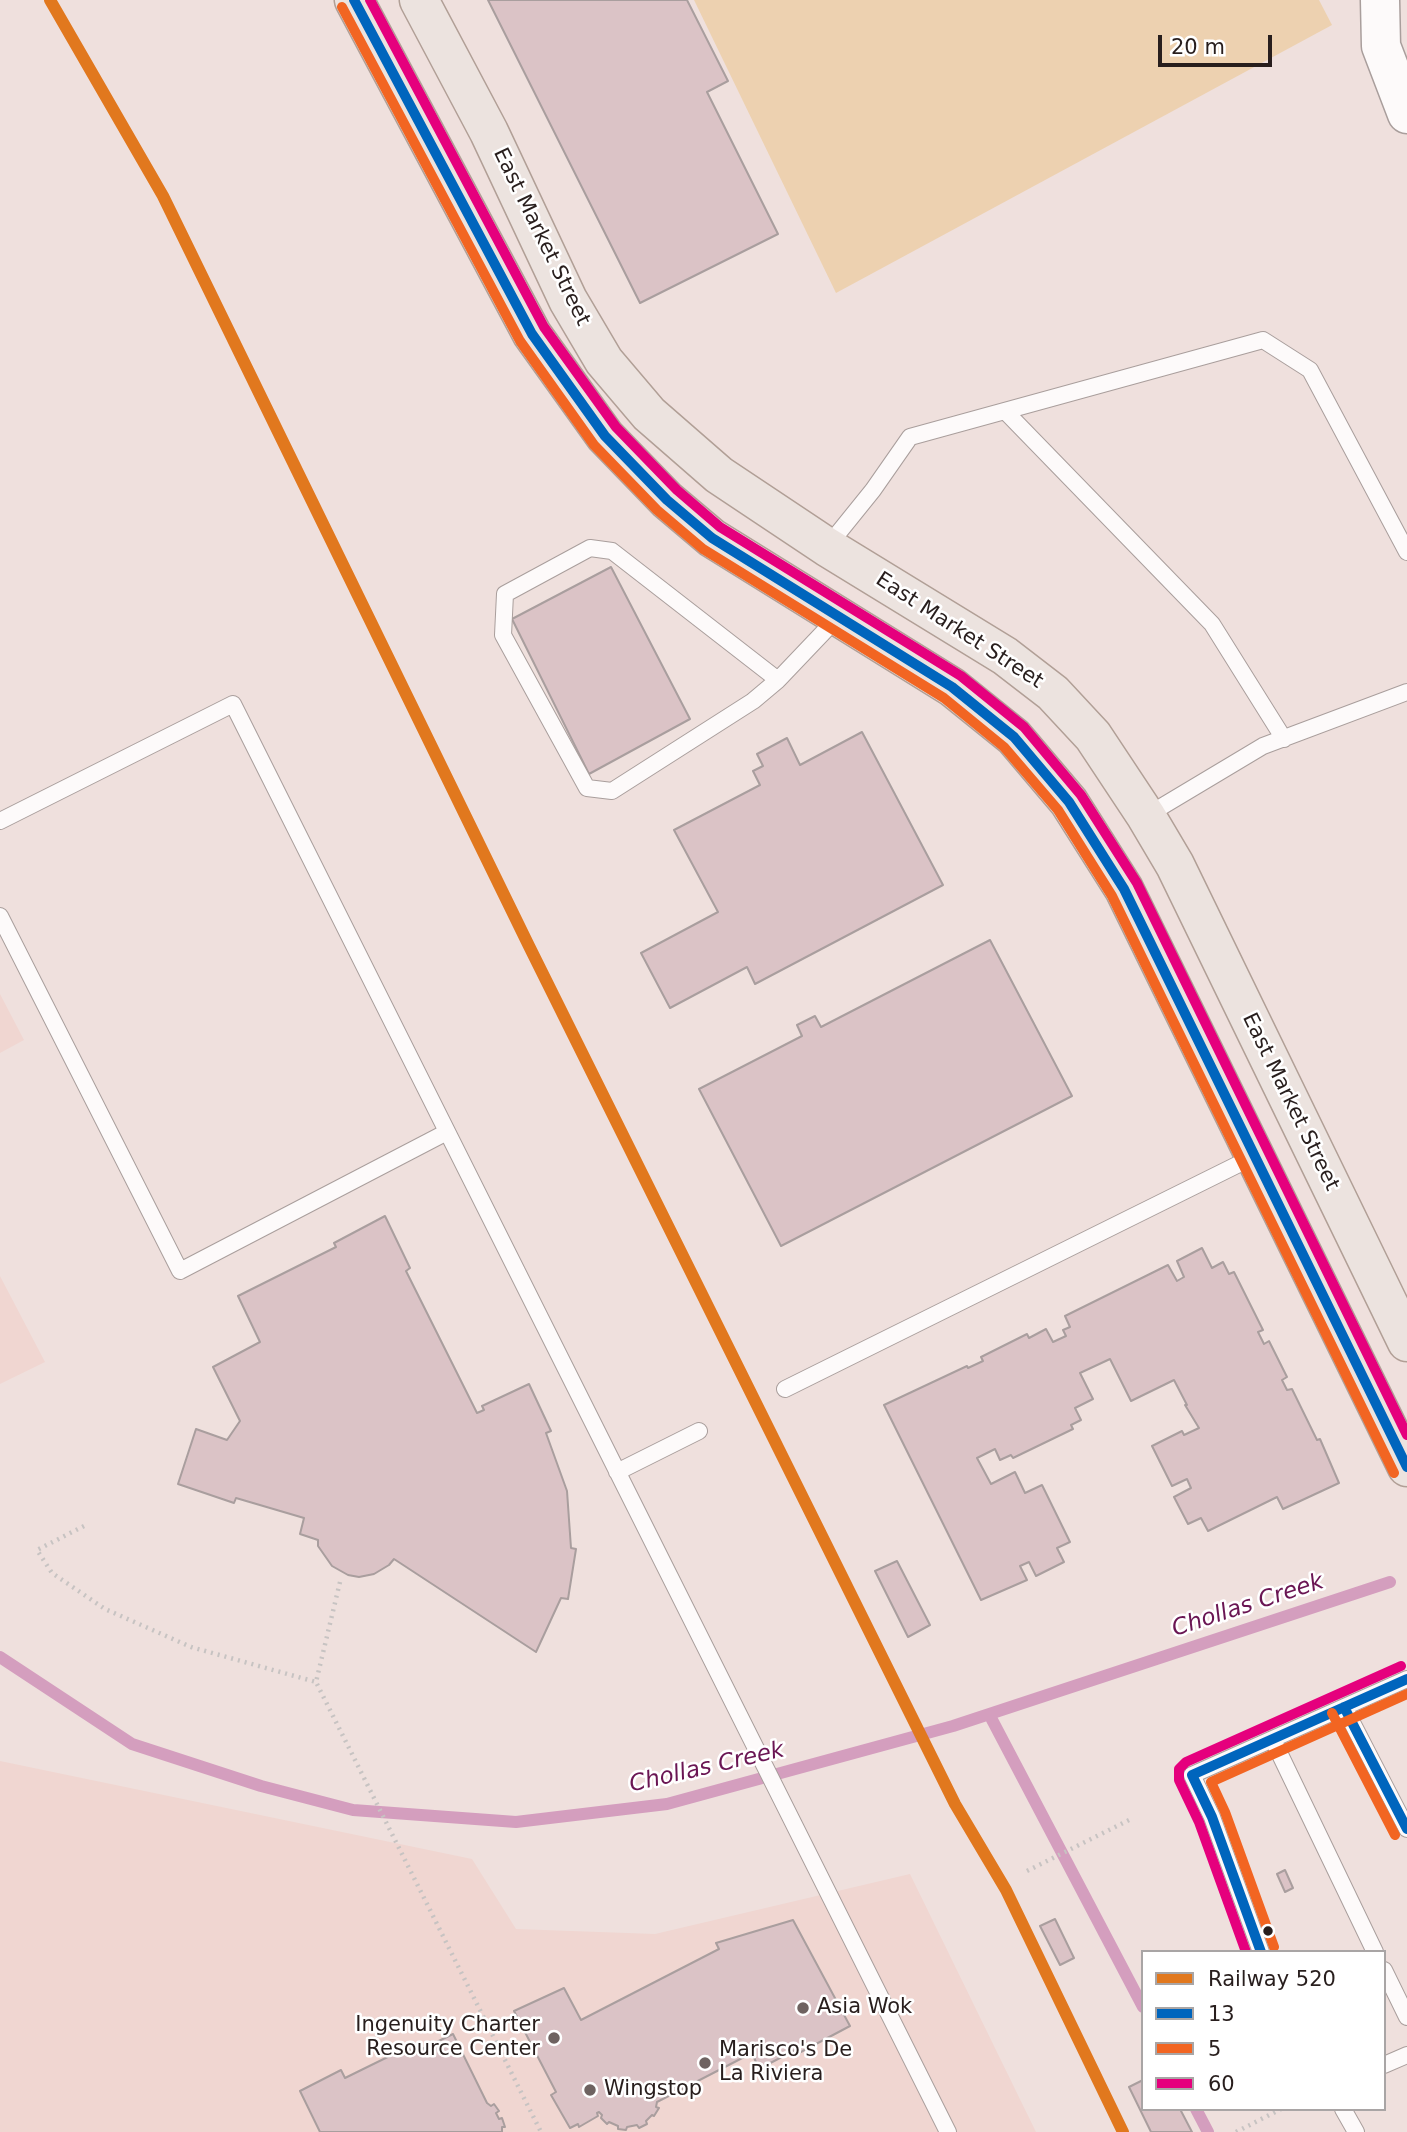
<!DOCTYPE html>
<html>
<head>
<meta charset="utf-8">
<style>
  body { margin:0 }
  #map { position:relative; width:1407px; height:2132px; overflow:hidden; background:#efe0dd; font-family:"DejaVu Sans",sans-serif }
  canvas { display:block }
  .legend { position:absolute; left:1141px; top:1950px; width:245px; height:161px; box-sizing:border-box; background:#fff; border:2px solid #a9a5a5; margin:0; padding:9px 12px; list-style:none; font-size:21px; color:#281e1d }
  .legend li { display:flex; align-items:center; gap:14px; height:35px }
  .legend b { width:35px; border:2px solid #a9a5a5 }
  .scale { position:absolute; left:1158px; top:35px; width:114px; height:32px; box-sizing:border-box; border:4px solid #281e1d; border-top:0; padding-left:9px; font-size:21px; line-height:24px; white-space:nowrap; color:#281e1d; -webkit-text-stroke:5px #fff; paint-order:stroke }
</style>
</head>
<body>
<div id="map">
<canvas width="1407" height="2132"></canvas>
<ul class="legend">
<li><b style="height:9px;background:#e1781e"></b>Railway 520</li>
<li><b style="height:9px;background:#0065bd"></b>13</li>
<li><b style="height:9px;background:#f26522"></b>5</li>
<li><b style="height:9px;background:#e5007d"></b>60</li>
</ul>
<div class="scale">20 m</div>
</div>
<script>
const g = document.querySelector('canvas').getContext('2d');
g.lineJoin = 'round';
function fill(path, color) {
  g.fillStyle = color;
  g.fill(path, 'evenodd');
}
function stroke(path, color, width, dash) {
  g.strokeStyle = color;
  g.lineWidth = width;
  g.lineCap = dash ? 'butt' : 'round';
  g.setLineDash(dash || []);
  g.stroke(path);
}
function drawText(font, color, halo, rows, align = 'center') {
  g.font = font + ' "DejaVu Sans",sans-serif';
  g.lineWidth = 5;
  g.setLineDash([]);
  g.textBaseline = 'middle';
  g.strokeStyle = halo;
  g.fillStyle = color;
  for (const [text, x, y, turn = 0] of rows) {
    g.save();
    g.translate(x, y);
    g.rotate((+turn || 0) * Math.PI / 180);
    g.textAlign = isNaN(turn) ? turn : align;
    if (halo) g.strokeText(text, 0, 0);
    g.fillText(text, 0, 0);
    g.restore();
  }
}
fill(new Path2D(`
  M0,994l24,46 -24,13z
  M0,1276l45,86 -45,22z
  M0,1761l472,98 44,70 139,5 255,-60 126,258h-1036z`), '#f0d6d1');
fill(new Path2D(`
  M694,0h625l13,25 -496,268z`), '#edd1b0');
stroke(new Path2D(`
  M0,1657l132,87 129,42 92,24 163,12 151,-18 286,-78 437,-144
  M989,1714l154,293
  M1196,2109l12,23`), '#d49ebe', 12);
const building = new Path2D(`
  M488,0h199l41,81 -21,11 71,142 -138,69z
  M611,567l79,152 -101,55 -77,-155z
  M862,732l81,153 -188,99 -8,-17 -77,41 -29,-55 77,-41 -44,-82 86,-45 -7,-14 10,-5 -6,-12 30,-16 13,27z
  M990,940l82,156 -291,150 -82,-157 103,-53 -5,-11 18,-9 6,11z
  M385,1216l25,52 -4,3 71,142 7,-3 -2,-4 47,-22 22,47 -5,2 21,58 4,57 5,1 -8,50 -7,-1 -25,54 -142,-93 -5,6 -15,9 -15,3 -11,-2 -16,-9 -14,-20v-6l-18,-6 4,-16 -68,-20 -2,5 -56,-19 18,-55 31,11 13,-19 -27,-54 47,-25 -22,-46 98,-49 -2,-4z
  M1202,1248l10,20 11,-6 6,12 5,-2 29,58 -5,2 6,12 5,-3 18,36 -5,3 5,10 5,-1 25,51 3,-1 19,44 -56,26 -6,-12 -69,34 -7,-13 -13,6 -14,-27 17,-9 -4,-9 -15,7 -20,-40 30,-15 2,4 15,-7 -14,-23h2l-13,-25 -43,21 -21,-42 -30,14 13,26 -18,9 6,12 -10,5 2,4 -60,29 -2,-3 -11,5 -5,-11 -18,9 14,26 24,-12 10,21 17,-8 28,57 -13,6 7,14 -28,14 -7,-14 -9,4 7,14 -46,20 -97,-195 83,-39 1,2 15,-7 -2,-4 46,-23 2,4 17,-9 7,13 13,-6 -3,-6 7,-3 -5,-11 103,-51 9,16 7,-4 -7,-16z
  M897,1561l33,64 -22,12 -33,-66z
  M1285,1870l8,18 -8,4 -8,-18z
  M1055,1919l19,39 -14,7 -20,-39z
  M793,1920l57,106 -51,27 -2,-4 -38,20 -7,-16 -95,49 -1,5 3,1 -5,8 -2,-1 -6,6 1,3 -8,4 -2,-3 -10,2 -1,3 -8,-1v-3l-9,-4 -2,2 -6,-6 1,-3 -3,-3 -2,1 1,3 -19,11 -1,-3 -8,4 -19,-33 5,-3 -42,-81 50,-23 17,32 138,-71 -3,-6z
  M453,2034l34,69 4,3 3,-2 5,7 -3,2 3,6 3,-1 3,9h-3v5h-182l-20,-41 41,-21 4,8 63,-31 4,7z
  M1143,2080v29h37l12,23h-41l-22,-45z`);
fill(building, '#dbc3c6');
stroke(building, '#a99e9e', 2);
const service = new Path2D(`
  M1005,411l207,213 72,115
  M827,547l46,-57 37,-53 353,-97 47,30 97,182
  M778,680l-166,-129 -22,-3 -85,46 -2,41 84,153 25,3 141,-90 25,-21 60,-63
  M1146,816l117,-70 144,-54
  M0,821l233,-117 715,1428
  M0,916l180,355 267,-139
  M785,1389l468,-232
  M617,1472l82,-41
  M1344,1707l63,122
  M1273,1740l102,212
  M1261,1952l-49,-135 -20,-42 215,-96
  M1384,1970l23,47
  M1384,2065l23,-10
  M1343,2109l13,23`);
const tertiary = new Path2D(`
  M1380,0l1,46 26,68`);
const primary = new Path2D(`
  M354,0l178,334 73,102 62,64 45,38 240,149 62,50 55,65 55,87 283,578
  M419,0l70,132 79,168 36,61 45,53 70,61 108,72 178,109 48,37 40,43 53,80 29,49 232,477`);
stroke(service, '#a99e9c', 18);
stroke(tertiary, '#a99e9c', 41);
stroke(primary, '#b19f96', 41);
stroke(new Path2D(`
  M84,1526l-47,24 15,23 53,36 86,38 125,35
  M340,1582l-24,100 225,450
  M1027,1871l104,-52
  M1236,2132l45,-23`), '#c7c3c2', 4.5, [2, 5]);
stroke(service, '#fdfafa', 16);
stroke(tertiary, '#fdfafa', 38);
stroke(primary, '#ece3df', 38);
stroke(new Path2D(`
  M354,0l178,334 73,102 62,64 45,38 240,149 62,50 55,65 55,87 283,578
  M1344,1707l63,122
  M1261,1952l-49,-135 -20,-42 215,-96`), '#0065bd', 10);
stroke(new Path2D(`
  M342,7l178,334 74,104 63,65 46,39 241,149 60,49 54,63 54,86 282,577
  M1332,1713l63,122
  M1274,1947l-49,-135 -14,-30 196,-88`), '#f26522', 10);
stroke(new Path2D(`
  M370,0l174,327 72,100 61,63 43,37 241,149 63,51 57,68 56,88 270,552
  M1246,1952l-47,-130 -20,-42v-11l7,-7 215,-96`), '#e5007d', 10);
stroke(new Path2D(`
  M50,0l113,196 366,750 426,858 51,86 117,242`), '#e1781e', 12);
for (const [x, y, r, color] of [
  [1268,1931,6,"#281e1d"],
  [803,2008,7,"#6e6260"],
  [554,2038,7,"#6e6260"],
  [705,2063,7,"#6e6260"],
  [590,2090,7,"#6e6260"]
]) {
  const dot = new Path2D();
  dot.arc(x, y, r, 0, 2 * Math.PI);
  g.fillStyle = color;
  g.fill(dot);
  stroke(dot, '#fff', 2.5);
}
drawText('21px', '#281e1d', '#fff', [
  ["East Market Street",541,237,64],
  ["East Market Street",959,631,33],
  ["East Market Street",1290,1102,64]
]);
drawText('21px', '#281e1d', '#fff', [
  ["Asia Wok",817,2008],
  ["Ingenuity Charter",540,2026,"right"],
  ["Resource Center",540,2050,"right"],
  ["Marisco's De",719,2051],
  ["La Riviera",719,2075],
  ["Wingstop",604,2090]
], 'left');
drawText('italic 23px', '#6a1553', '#fff', [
  ["Chollas Creek",1248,1606,-18],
  ["Chollas Creek",707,1768,-13]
]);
</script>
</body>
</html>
